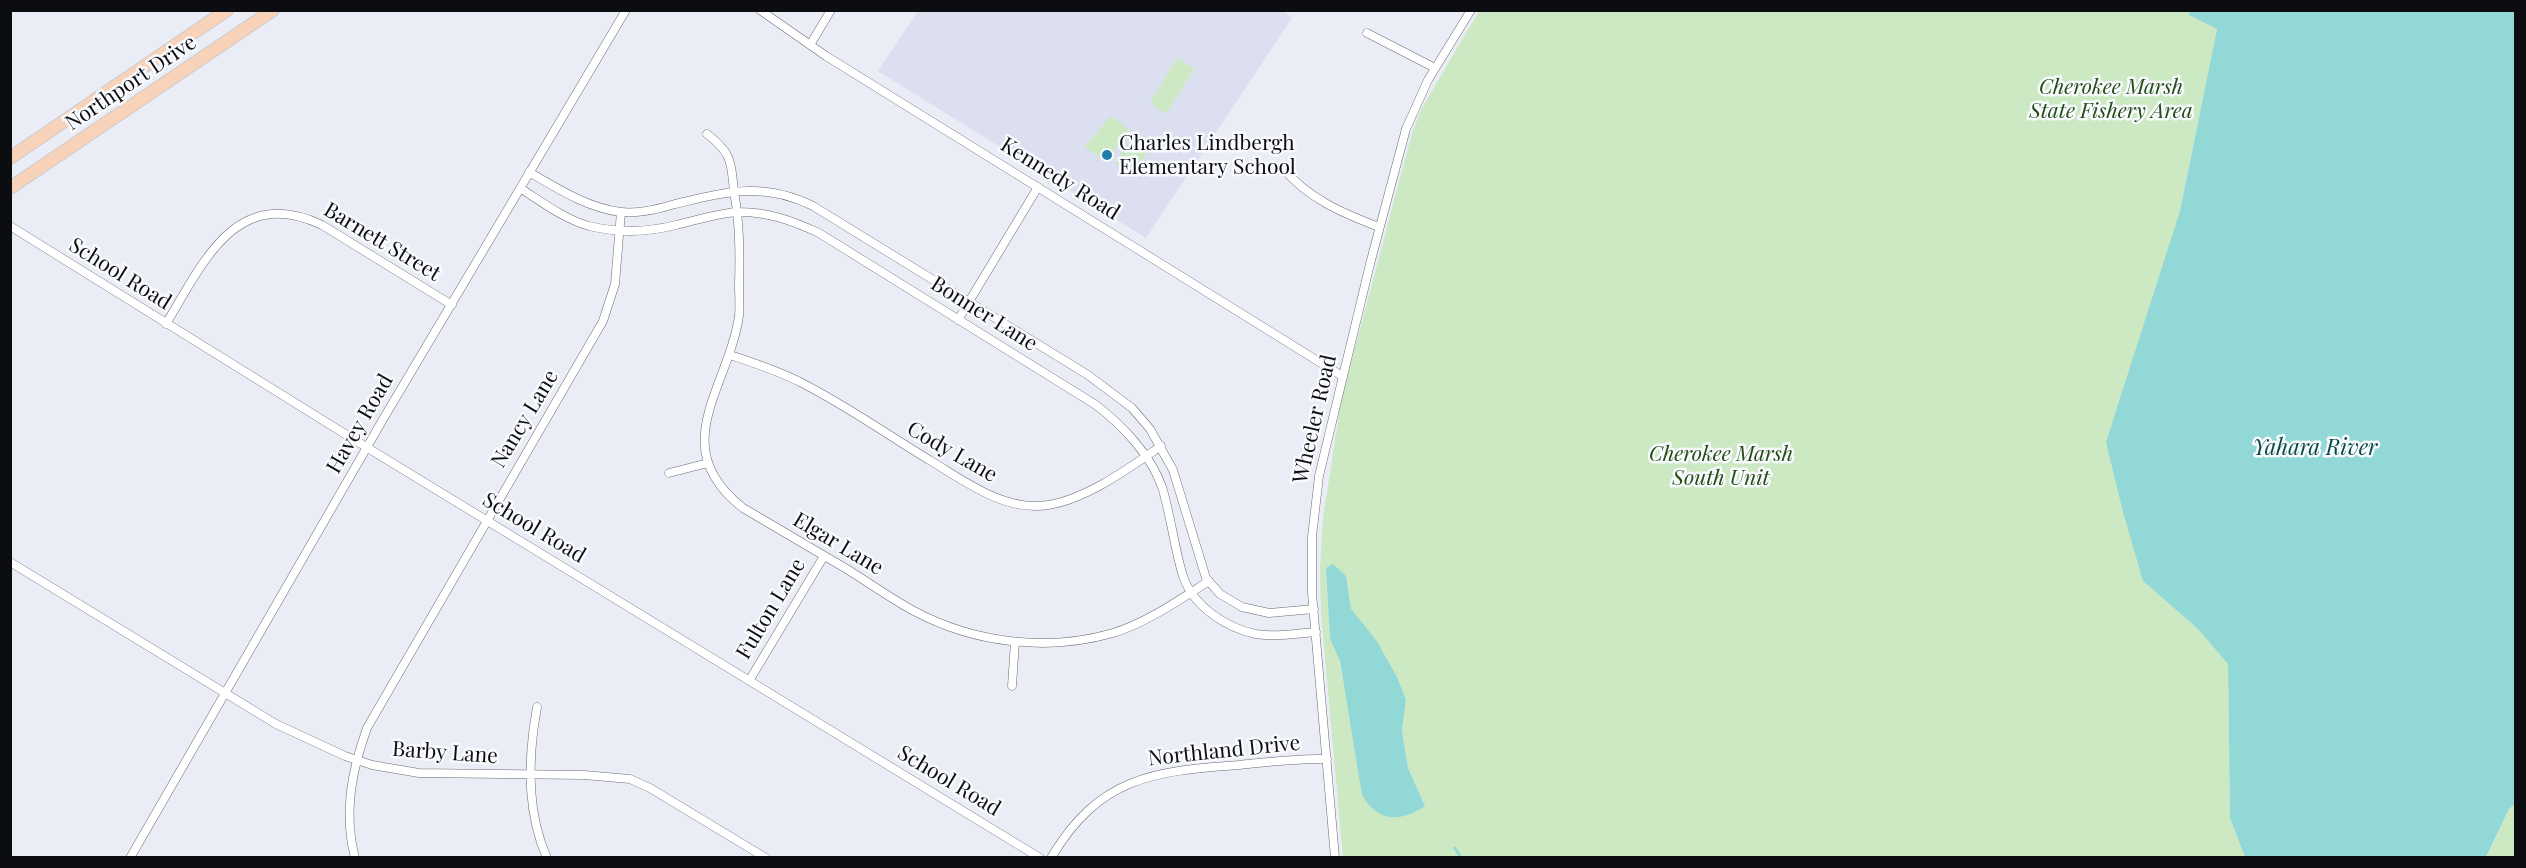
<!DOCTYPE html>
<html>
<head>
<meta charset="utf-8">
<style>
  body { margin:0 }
  #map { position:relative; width:2526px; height:868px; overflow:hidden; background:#eaecf6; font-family:"Playfair Display",serif }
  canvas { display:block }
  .frame { position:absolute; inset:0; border:12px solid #0c0d10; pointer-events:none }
</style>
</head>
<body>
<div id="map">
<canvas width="2526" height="868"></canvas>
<div class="frame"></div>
</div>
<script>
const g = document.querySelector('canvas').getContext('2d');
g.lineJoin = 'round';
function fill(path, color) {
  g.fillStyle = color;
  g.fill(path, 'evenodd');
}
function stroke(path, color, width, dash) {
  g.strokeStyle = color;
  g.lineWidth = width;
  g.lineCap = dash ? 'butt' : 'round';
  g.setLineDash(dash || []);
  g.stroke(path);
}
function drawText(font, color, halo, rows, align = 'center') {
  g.font = font + ' "Playfair Display",serif';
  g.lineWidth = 5;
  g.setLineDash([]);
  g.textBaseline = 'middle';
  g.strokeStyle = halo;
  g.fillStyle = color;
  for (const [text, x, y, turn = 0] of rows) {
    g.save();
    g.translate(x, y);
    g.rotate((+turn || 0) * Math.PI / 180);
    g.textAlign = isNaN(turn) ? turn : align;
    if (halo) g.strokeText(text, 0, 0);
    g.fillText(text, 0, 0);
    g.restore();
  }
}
fill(new Path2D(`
  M1283,10l9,8 -146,220 -268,-167 40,-60z`), '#dcdff0');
fill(new Path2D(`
  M2190,10l-1,5 28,14 -37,182 -37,370 55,48 30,35 2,154 15,39 -902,1 -22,-245 -1,-45 3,-50 18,-117 71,-268 10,-25 57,-97zM1326,568l20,8 5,33 55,91 -4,30 6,38 17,38 -68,-45 -17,-100 -10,-22z
  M1177,58l17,11 -28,45 -16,-11z
  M1111,116l18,14 -22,31 -23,-14z
  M1135,134l17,11 -20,29 -17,-11z
  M2515,803v54l-29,1 23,-49z`), '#cce9c4');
fill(new Path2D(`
  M2190,10l325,1 1,792 -7,6 -23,48h-241l-15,-39 -2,-154 -30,-35 -55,-48 -20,-69 -17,-70 74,-231 37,-182 -28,-14z
  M1333,564l13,12 5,33 25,31 21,37 9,23 -4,30 6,38 17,38c-26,17 -47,16 -63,-11l-22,-134 -10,-22 -4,-71z`), '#92d8d7');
stroke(new Path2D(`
  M1455,848l6,10`), '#92d8d7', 3);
const minor = new Path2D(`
  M760,10l66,46 516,320
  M1367,33l68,35
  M810,45l21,-35
  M707,134c29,22 23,32 28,64 5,29 5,57 4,86 0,11 1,22 0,32 -11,73 -74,131 4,192 34,20 68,40 102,60 23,14 45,30 69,43 60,32 133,41 199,22 33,-10 66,-33 96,-52
  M1282,167c25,31 60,46 97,60
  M529,172c29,17 59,36 92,40 18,2 38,-3 54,-8 51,-12 88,-23 138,2l275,169 44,33 18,21 23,41 33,108 14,16 22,13 27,6 45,-4
  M520,188c22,14 44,31 69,38 28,7 59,6 87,-1 21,-5 42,-12 63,-13 30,0 54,9 80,21l277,172c26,20 55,50 66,82 9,29 12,60 21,89 10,30 43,52 73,58 19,3 40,0 60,-2
  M10,226l348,216 682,416
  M958,320l80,-133
  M166,324c37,-61 70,-140 156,-99l130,80
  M730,355c24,8 49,16 72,28 45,23 86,52 129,78 35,21 74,51 117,44 39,-6 81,-37 113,-59
  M669,473l39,-10
  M10,562l266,162 69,32 27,9 47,8 165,2 46,4 20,9 116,70
  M749,681l75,-125
  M1012,686l3,-44
  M537,707c-9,49 -11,104 10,151
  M130,858l252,-437 244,-411
  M355,858c-12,-45 -3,-88 12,-130l236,-407 12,-37 6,-72
  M1051,858c48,-81 102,-87 188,-93 29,-3 59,-7 88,-6
  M1335,858l-23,-265v-56l7,-61 51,-212 36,-135 22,-49 43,-70`);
const primary = new Path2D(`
  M10,158l217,-148
  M10,188l263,-178`);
stroke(minor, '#6a6c74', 9);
stroke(primary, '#cacaca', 14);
stroke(minor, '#fff', 8);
stroke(primary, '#f8d3b9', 12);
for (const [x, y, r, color] of [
  [1107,155,6,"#227dab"]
]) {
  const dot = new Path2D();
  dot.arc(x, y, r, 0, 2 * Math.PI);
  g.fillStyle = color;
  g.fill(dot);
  stroke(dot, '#f9fafe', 2);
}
drawText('21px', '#0c0d10', '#f9fafe', [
  ["Northport Drive",131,83,-34],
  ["Kennedy Road",1060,179,32],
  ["Barnett Street",382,242,31],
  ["School Road",120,274,32],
  ["Bonner Lane",984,314,32],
  ["Nancy Lane",525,419,-59],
  ["Wheeler Road",1315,419,-77],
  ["Havey Road",360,424,-60],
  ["Cody Lane",952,452,30],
  ["School Road",534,528,31],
  ["Elgar Lane",838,544,31],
  ["Fulton Lane",771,609,-59],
  ["Northland Drive",1224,751,-6],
  ["Barby Lane",445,753,4],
  ["School Road",949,781,31]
]);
drawText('italic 21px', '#224d13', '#f9fafe', [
  ["Cherokee Marsh",2111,87],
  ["State Fishery Area",2111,111],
  ["Cherokee Marsh",1721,454],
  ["South Unit",1721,478]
]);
drawText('21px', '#0c0d10', '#f9fafe', [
  ["Charles Lindbergh",1119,143],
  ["Elementary School",1119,167]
], 'left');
drawText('italic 22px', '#074949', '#f9fafe', [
  ["Yahara River",2315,448]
]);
</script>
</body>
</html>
